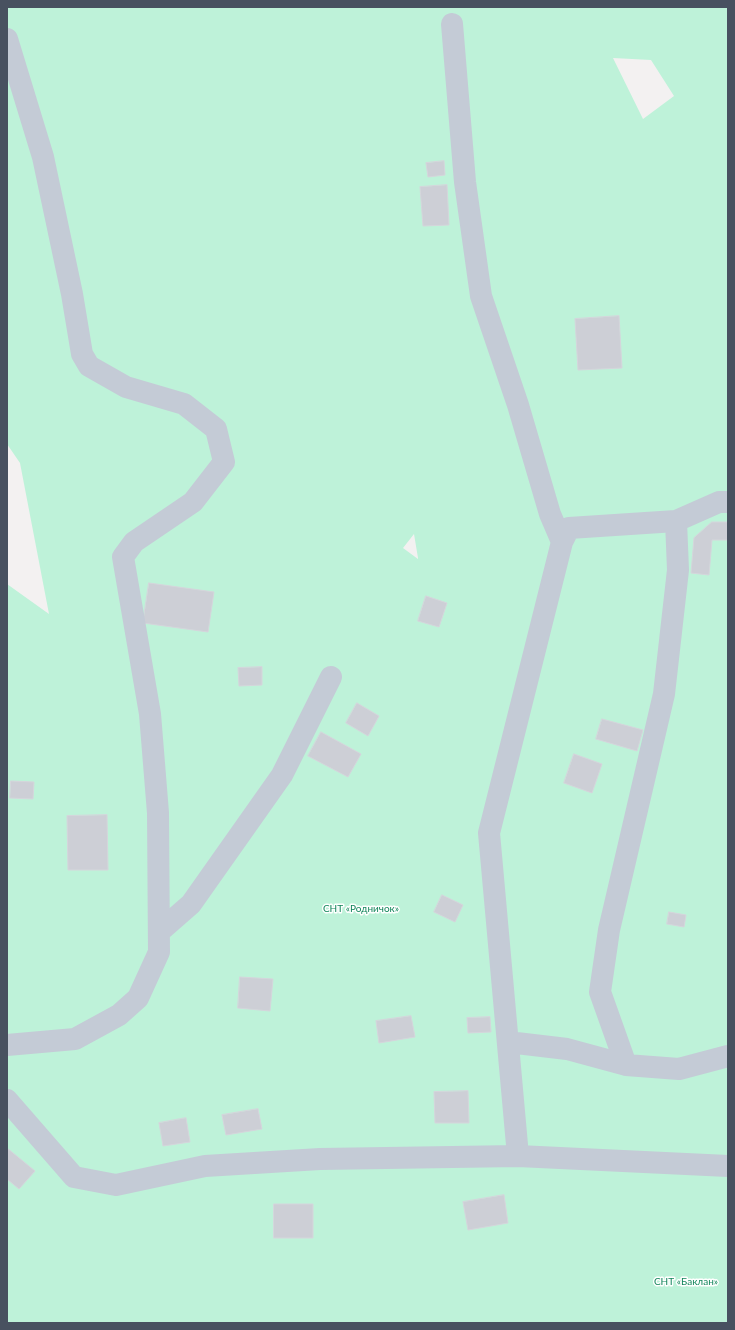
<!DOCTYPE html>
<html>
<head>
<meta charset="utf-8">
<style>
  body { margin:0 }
  #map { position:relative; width:735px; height:1330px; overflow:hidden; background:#f3f1f1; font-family:Lato,sans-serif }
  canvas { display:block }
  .frame { position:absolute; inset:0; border:8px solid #485160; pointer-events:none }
</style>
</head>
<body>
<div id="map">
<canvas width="735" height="1330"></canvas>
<div class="frame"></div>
</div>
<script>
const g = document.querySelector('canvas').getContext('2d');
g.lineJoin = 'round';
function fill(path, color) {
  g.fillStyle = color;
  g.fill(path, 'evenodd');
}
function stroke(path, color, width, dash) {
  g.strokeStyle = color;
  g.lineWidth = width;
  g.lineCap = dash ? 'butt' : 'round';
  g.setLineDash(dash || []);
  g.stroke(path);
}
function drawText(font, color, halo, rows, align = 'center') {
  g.font = font + ' Lato,sans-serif';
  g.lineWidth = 3;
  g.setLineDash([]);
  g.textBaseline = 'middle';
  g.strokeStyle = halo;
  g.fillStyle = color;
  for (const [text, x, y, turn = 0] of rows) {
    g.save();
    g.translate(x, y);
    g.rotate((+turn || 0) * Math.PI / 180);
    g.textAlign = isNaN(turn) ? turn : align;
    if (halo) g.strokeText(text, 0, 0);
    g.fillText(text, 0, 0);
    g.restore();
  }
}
fill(new Path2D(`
  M7,7h721v1316h-721v-739l42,30 -29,-151 -13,-19zM613,58l38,2 23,36 -31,23zM414,534l4,24v1l-15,-11z`), '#bef2d9');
const building = new Path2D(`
  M444,161l1,14 -17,2 -2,-14z
  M447,185l2,40 -26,1 -3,-39z
  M619,316l3,52 -44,2 -3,-51z
  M712,522h16v18h-16l-3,35 -18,-2 3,-35z
  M149,583l65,9 -6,40 -65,-9z
  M426,596l21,7 -8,24 -21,-6z
  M262,667v18l-23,1 -1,-18z
  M357,703l22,13 -11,20 -22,-13z
  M602,719l41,11 -6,21 -41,-12z
  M321,732l40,22 -13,23 -40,-21z
  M574,754l28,10 -10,29 -28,-10z
  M11,781l23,1 -1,17 -23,-1z
  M107,815l1,55h-40l-1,-54z
  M442,895l21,10 -8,17 -21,-10z
  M669,912l17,3 -2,12 -17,-3z
  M240,977l33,2 -3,32 -32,-3z
  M411,1016l4,21 -36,6 -3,-22z
  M490,1017l1,15 -23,1 -1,-15z
  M468,1091l1,32h-34l-1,-31z
  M258,1109l4,20 -36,6 -4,-20z
  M186,1118l4,24 -27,4 -4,-23z
  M7,1148l28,23 -16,18 -12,-10z
  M504,1195l4,28 -40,7 -5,-28z
  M274,1204h39v34h-39z`);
fill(building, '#cdcfd6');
stroke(building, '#d5d6dc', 1);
stroke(new Path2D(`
  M452,24l13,158 16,114 37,109 32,109 12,28
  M7,39l36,118 29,137 10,60 7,12 37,21 58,17 32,25 8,33 -31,40 -59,40 -11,15 27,157 8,99 1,139 -21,46 -19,17 -44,24 -68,6
  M159,932l32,-28 91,-129 49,-98
  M508,1042l59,7 59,16 53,4 49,-13
  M626,1065l-26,-73 9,-62 55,-236 14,-124 -2,-49
  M7,1100l67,77 42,8 89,-19 115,-7 198,-3 210,10
  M518,1156l-29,-323 73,-291 7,-14 107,-7 43,-19h9`), '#c4cbd6', 22);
drawText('10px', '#13865b', '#fff', [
  ["СНТ «Родничок»",361,909],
  ["СНТ «Баклан»",686,1282]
]);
</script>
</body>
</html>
